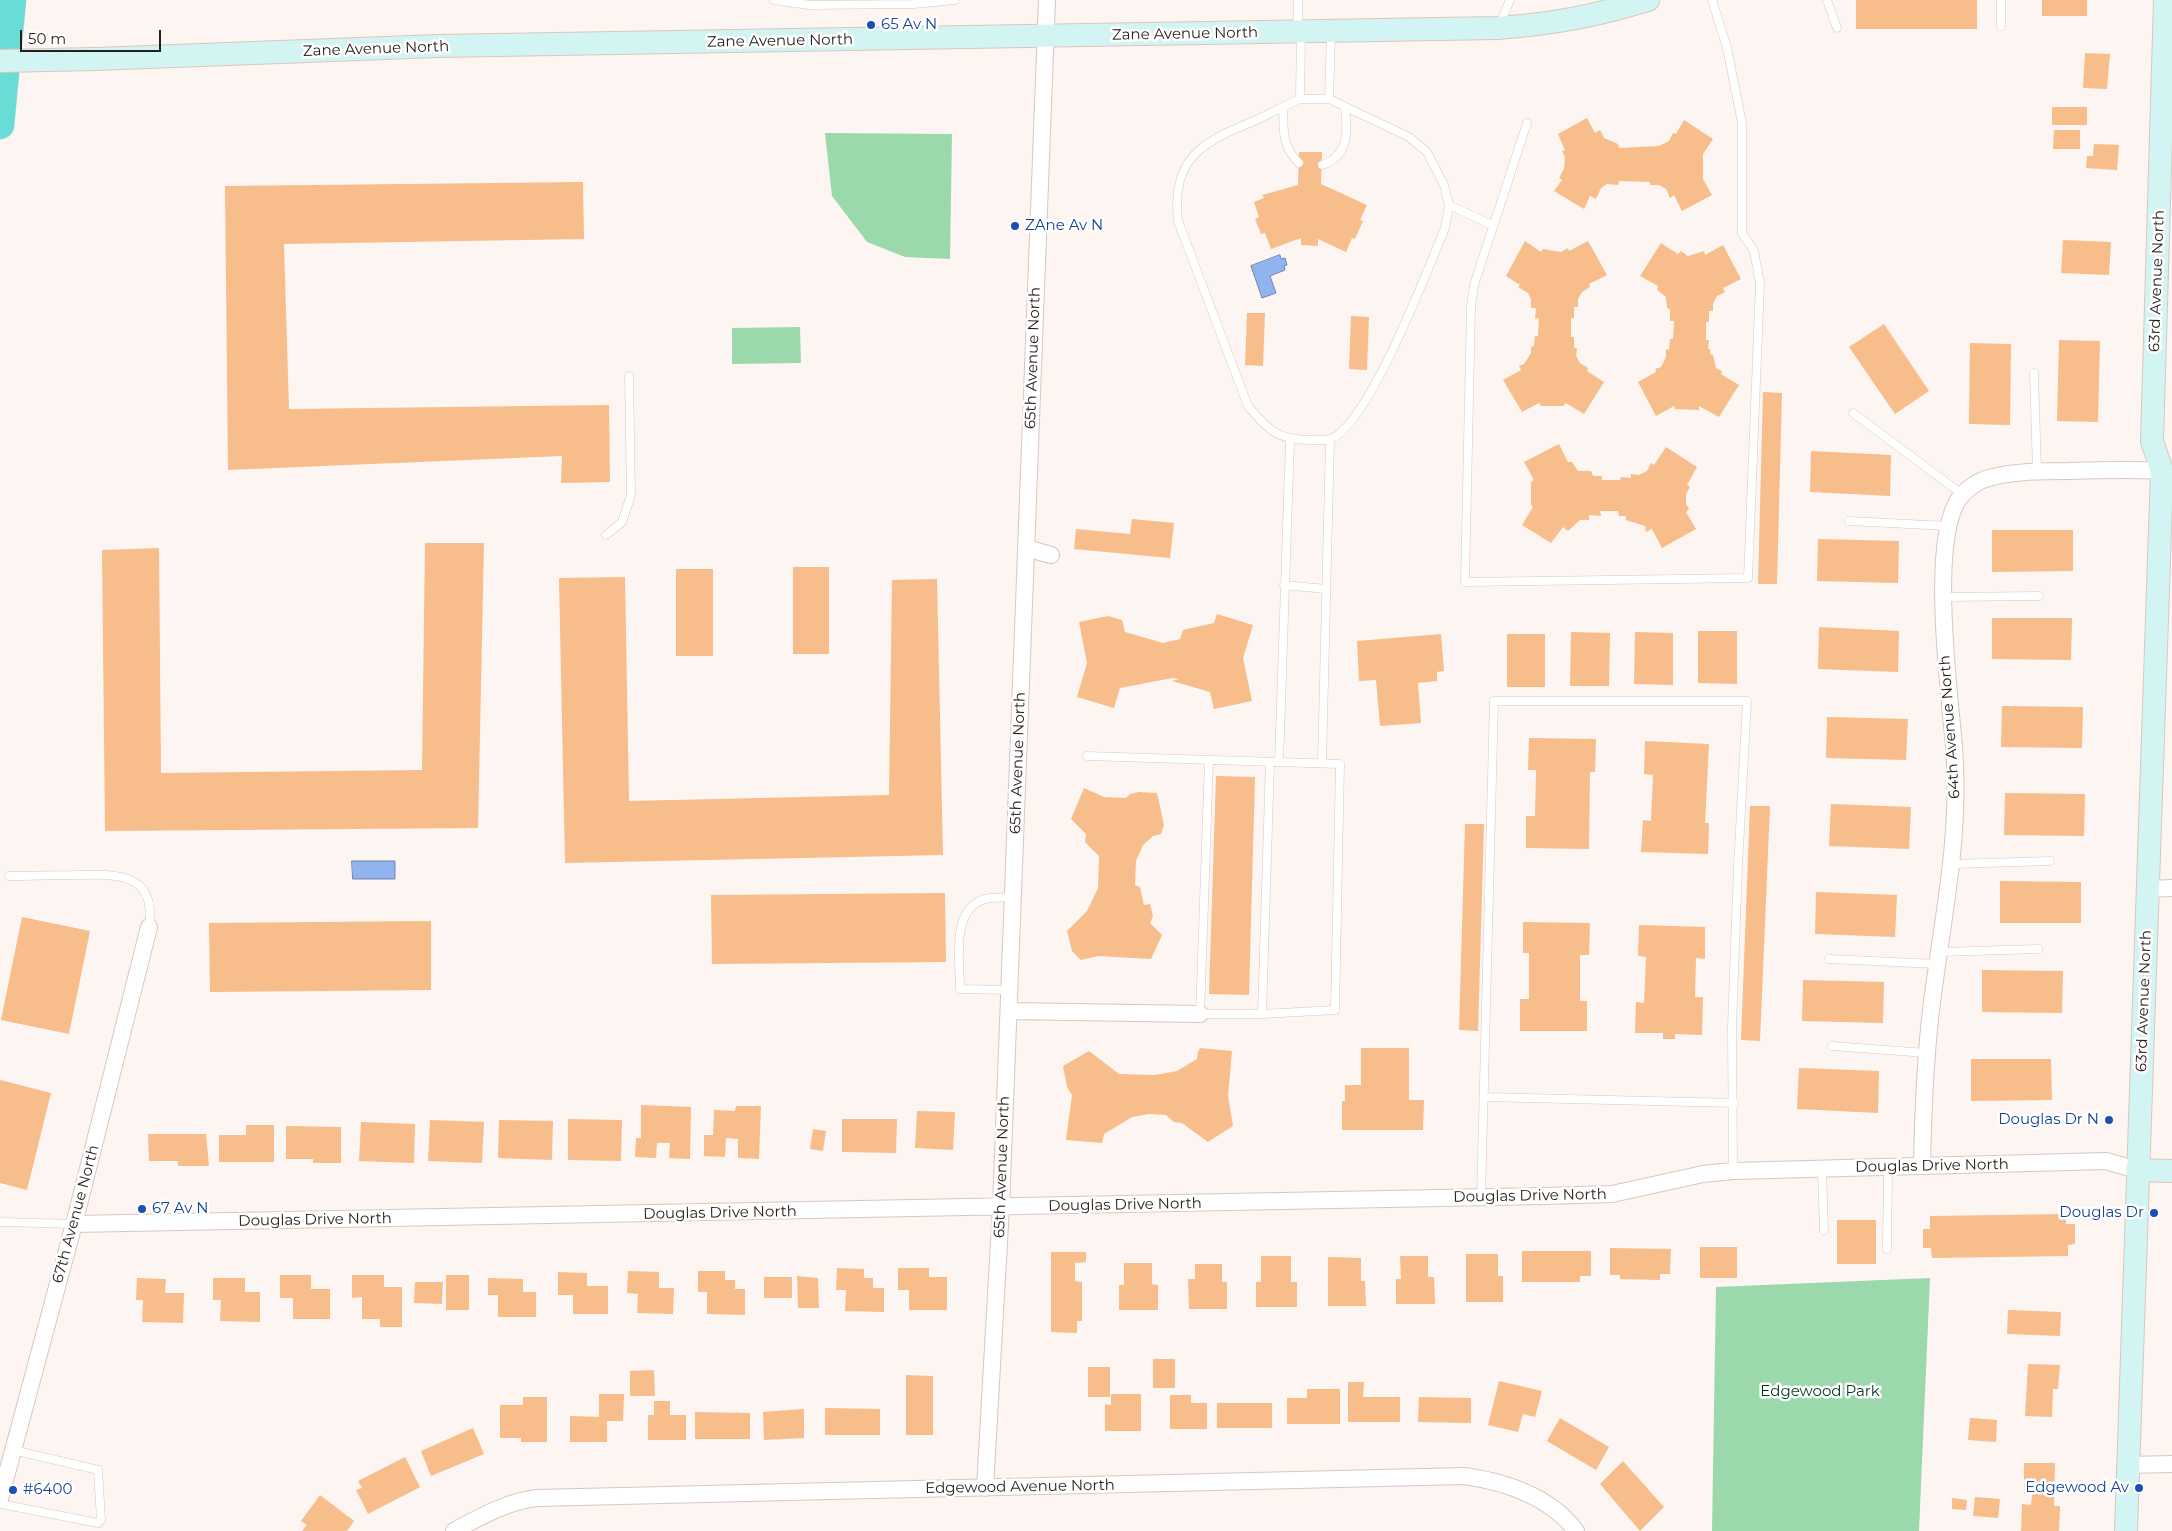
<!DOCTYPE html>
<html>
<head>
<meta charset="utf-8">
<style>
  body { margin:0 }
  #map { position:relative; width:2172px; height:1531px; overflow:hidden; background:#fdf5f1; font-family:Montserrat,sans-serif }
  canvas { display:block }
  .scale { position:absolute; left:20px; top:30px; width:141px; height:22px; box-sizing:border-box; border:2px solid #261e1c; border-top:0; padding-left:6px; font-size:15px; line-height:18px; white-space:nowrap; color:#261e1c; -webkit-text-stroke:4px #fff; paint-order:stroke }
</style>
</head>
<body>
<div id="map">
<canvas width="2172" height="1531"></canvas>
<div class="scale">50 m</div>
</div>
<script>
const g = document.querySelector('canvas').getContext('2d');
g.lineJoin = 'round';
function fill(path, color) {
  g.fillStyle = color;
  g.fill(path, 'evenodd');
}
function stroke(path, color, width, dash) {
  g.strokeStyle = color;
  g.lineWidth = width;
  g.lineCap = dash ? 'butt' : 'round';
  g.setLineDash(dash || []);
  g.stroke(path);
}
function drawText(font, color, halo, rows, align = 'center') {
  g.font = font + ' Montserrat,sans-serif';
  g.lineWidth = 5;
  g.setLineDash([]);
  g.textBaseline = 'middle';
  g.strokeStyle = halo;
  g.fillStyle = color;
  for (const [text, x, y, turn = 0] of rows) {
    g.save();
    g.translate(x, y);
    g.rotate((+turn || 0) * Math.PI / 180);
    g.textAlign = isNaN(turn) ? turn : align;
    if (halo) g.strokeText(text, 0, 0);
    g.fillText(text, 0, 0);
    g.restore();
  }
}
fill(new Path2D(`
  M825,133l127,1 -2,125 -45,-2 -38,-15 -35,-46z
  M800,327l1,36 -69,1v-36z
  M1930,1278l-11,253h-207l4,-244z`), '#9bd9ad');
const water = new Path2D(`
  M1280,255l1,4 4,-1 2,7 -3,1 1,4 -15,6 6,17 -14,5 -11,-32z
  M352,861h43v18h-42z`);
fill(water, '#91b3ee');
stroke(water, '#7186af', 1);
fill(new Path2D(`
  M1856,0h121v29h-121z
  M2042,0h45v16h-45z
  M2085,53l25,1 -3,35 -24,-1z
  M2052,107h35v18h-35z
  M1587,118l8,15 5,-3 4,8 14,6 1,4 40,-2 10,-5 4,-8 3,1 8,-14 29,19 -10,15v25l9,16 -30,16 -8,-16 -4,3 -4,-9 -7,-4h-9v-3l-31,-1 -1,4 -11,-1 -6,4 -5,11 -6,-3 -6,13 -30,-18 8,-11 -3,-2 5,-9 1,-12 -3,-6 3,-1 -7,-16z
  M2054,130h26v19h-27z
  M2094,144l25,1 -2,25 -31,-2 1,-12h6z
  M1299,152h23l-1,32 46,21 -7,15 3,1 -8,18 -3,-1 -6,14 -28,-13v7l-17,-1v-7l-30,11 -6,-16 -4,1 -6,-15 4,-2 -5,-15 10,-4 -2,-3 36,-10z
  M583,182l1,57 -300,5 5,165 320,-4 1,77 -49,1 1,-27 -334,14 -3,-284z
  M2063,240l48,2 -2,33 -48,-2z
  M1525,241l16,11 2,-3 18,3 7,-4 1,3 19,-10 19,34 -18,9 1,3 -8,5 -4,7v8h-4v11h-3v19h3v11h3l-1,8 4,7 8,5 -1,3 17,11 -20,32 -18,-11 -3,3h-22l-2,-3 -17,9 -19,-32 18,-10 -2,-4 5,-2 7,-11v-6l3,-1 1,-10h3l1,-18 -4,1 1,-11h-5v-9l-3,-6 -10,-6 2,-2 -14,-9z
  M1661,243l17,11 3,-3 7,5 16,-5 1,4 18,-10 18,34 -18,9 2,4 -8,4 -4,8v7h-4v11h-3v18h3l-1,9h2v5l3,1 3,13 6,3 -1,3 18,11 -20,32 -20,-11v4l-24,-1 -1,-3 -18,10 -18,-34 18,-10 -1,-3 6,-2 5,-10v-8l3,1 1,-11h3l1,-18h-4v-12l-3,-1 -1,-11 -9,-7 1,-4 -18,-10z
  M1247,313h18l-2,53 -18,-1z
  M1351,316l18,1 -2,53 -18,-1z
  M1884,324l45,67 -34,23 -46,-67z
  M2059,340l41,1 -2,81 -41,-1z
  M1970,343l41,1 -1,81 -41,-1z
  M1763,392l19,1 -5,191h-19z
  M1559,444l9,18h4l6,9h13l2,5h9v4h18l1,-3 10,1v-4l8,1 8,-4 4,-8 3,2 12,-18 31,20 -10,18 3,2 -4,7v10l3,5 -3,3 10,17 -34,19 -10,-19 -6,3 -1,-6 -19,-6v-4h-7l-1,-5h-18l1,5 -12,-1v5h-9l-12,11 -5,-4 -12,16 -29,-18 11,-18 -2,-2v-23l3,-2 -10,-18z
  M1811,451l80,4 -1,41 -80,-4z
  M1132,519l42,4 -4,35 -96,-9 2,-20 54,5z
  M1992,530h81v41l-81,1z
  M1818,539l81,2 -1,42 -81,-2z
  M425,543h59l-6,285 -373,3 -3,-281 57,-2 2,225 261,-3z
  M793,567h36v87h-36z
  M676,569h37v87h-37z
  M625,577l4,224 260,-6 3,-215 45,-1 6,276 -378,8 -6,-285z
  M1217,614l36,11 -10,33 9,43 -38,8 -4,-17 -38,-11 7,-2 -6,-1 -53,10 -6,20 -37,-11 10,-34 -8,-41 29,-6 14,4 3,12 38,11 17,-4 3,-9 31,-7z
  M1992,618h80l-1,42 -79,-1z
  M1819,627l80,4 -1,41 -80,-3z
  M1698,631h39v53l-39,-1z
  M1571,632l39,1 -1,53h-39z
  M1635,632l38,1v52l-39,-1z
  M1441,634l3,37 -7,1v9l-19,2 3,40 -41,3 -4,-46 -17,1 -2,-40z
  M1507,634h38v53h-38z
  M2002,706l81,1 -1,41 -81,-1z
  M1827,717l81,2 -2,41 -80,-2z
  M1529,738l67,1 -1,33h-5l-1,77 -63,-1v-32h9l1,-46h-8z
  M1645,741l64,3 -4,79h4l-1,31 -67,-2 2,-32 8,1 2,-46 -9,-1z
  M1216,776l39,1 -6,218 -40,-1z
  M1084,788l20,9 22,1 4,-4 9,-2 18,1 7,32 -3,9 -8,2 -10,9 -7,16 -1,24 5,2 4,18 6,-1 3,12 -3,7 12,12 -11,24 -53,-3 -17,4 -9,-9 -5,-20 20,-20 11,-23 1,-32 -14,-14 1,-8 -15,-15z
  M2005,793l80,1 -1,42 -80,-1z
  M1831,804l80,3 -2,42 -80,-3z
  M1750,806h20l-10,235 -19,-1z
  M1465,824h19l-6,207 -19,-1z
  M2000,881l81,1v41h-81z
  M1816,892l81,3 -2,42 -80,-3z
  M945,893l1,69 -234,2 -1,-69z
  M22,917l68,14 -21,103 -68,-14z
  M431,921v69l-221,2 -1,-69z
  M1523,922l67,1 -1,32h-9v46h7v30h-67v-32h9v-46h-6z
  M1639,925l66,2v32l-9,-1 -1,39h8l-1,38 -27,-1v5h-12v-6h-28l1,-31 8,1 2,-46 -8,-1z
  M1982,970l81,1 -1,42 -80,-1z
  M1803,980l81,2 -1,41 -81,-2z
  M1200,1048l32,3 -4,45 5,30 -25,16 -26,-19 -8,-1 -8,-7 -17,-1 -17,3 -28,17 -2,9 -36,-3 6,-45 -5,-8 -4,-21 26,-15 30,23 36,1 22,-4 20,-12 1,-7z
  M1361,1048h48v52h15l-1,30h-81v-29h3v-16h16z
  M1971,1059h80l1,41 -81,1z
  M1799,1068l80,3 -1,42 -81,-4z
  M0,1080l51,13 -24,97 -27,-7z
  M641,1105l50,2 -1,52 -21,-1 1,-15h-13l-1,15 -21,-1 1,-19h5z
  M736,1106h25l-2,53 -21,-1v-19l-12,-1 -1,19 -21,-1v-21h9l1,-25 21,1z
  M917,1111l38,1 -2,38 -38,-2z
  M568,1119l54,1 -1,41 -53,-1z
  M842,1119h55l-1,34 -54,-1z
  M430,1120l54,2 -2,41 -54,-2z
  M499,1120l54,1 -1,39 -54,-2z
  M361,1122l54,2 -1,39 -55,-2z
  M246,1125h28v37h-55v-27h27z
  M286,1126l55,1v36h-28v-4h-27z
  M813,1129l13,2 -3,20 -13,-2z
  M148,1134h58l3,32h-31v-5h-29z
  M2066,1214v10h9v20l-7,1v11l-136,2 -1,-10h-8v-19h7v-13z
  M1837,1220h39v44h-39z
  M1700,1247h37v31h-37z
  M1610,1248l61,1 -1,25h-10v6l-40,-1v-4h-10z
  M1522,1251h69v25h-11v6h-58z
  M1051,1252h35v10l-11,1v18l7,1v39h-5v12l-26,-1z
  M1466,1254h32v22h5v26h-37z
  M1261,1256h30v26h6v25h-41v-25h5z
  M1400,1256h28v21h6l1,27h-39v-25h5z
  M1328,1257l33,1v23h4l1,25h-38z
  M1124,1263h28v21l6,1v25h-39v-25h5z
  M1195,1264h27v18h5v27h-38l-1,-30h7z
  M837,1268l27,1v9h9v10h11v24l-39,-1 1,-21h-10z
  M898,1268h31v9h18v33h-38v-20h-11z
  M628,1271l31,1v16h15l-1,26 -36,-1 1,-19 -11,-1z
  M698,1271h27v9h10v9h10v26l-38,-1v-22h-9z
  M558,1272l29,1v13h21v28h-35v-19h-15z
  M280,1275h31v14h19v30h-37v-21h-13z
  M352,1275h32v12h18v40h-22v-8h-18v-22l-10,1z
  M446,1275h23v35h-23z
  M797,1276l21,2 1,30h-21z
  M764,1277h28v21h-28z
  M137,1278l29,1 -1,14h19l-1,30 -41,-1 1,-22h-7z
  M213,1278h32v14h15v30l-40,-1 1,-21h-8z
  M488,1278l35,1v13h13v25h-38v-22h-10z
  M415,1282h28l-1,22 -28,-1z
  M2008,1310l53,2 -1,24 -53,-2z
  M1153,1359h22v29h-22z
  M2028,1364l32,1 -2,24h-5l-1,28 -27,-1z
  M1088,1367h22v30h-22z
  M654,1370l1,26h-25v-25z
  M906,1375l27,1v59h-27z
  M1499,1381l43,10 -7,26 -12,-3 -5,18 -30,-7z
  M1348,1382h16l-1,15h37v25h-52z
  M1307,1389h33v35h-53v-26h20z
  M599,1394h25l-1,27h-16v21h-37v-26l29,1z
  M1111,1394h30v37h-36v-27l6,1z
  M1170,1395h21v8h16v26h-37z
  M523,1397h24v45h-26v-4h-21v-33h23z
  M1419,1397l52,1v25l-53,-1z
  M654,1401h16v14h16v25h-38v-25h6z
  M1217,1403h55v25h-55z
  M825,1408l55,1v26h-55z
  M804,1409v29l-40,2 -1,-28z
  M695,1412l55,1v26h-55z
  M1560,1418l49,29 -13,23 -49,-29z
  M1970,1418l27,2 -1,22 -28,-2z
  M473,1428l11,26 -53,22 -10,-25z
  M405,1457l15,30 -52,27 -12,-24 6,-2 -4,-7z
  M1623,1461l41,46 -24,24 -40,-47z
  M2024,1463h31l-1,43h6l-1,25h-38l1,-27 9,1 1,-11h-8z
  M320,1495l34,26 -7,10h-45l5,-6 -6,-4z
  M1975,1497l25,2 -2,19 -25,-2z
  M1952,1498l15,2 -1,10 -14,-1z`), '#f7bd8b');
const lane = new Path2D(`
  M774,0l35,5 105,-1 41,-4
  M1298,0v30
  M1827,0l10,28
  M1500,24l10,-24
  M2001,26v-26
  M1300,99h29l80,38 18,15 17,33 5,20 -4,23c-17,40 -77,199 -115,211 -5,2 -13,1 -19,1 -33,0 -42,-9 -63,-34l-70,-185c-7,-64 25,-79 76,-100 15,-7 30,-15 46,-22z
  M1300,99l1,-66
  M1329,99l2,-66
  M1283,107c1,23 -2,38 16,56
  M1527,123l-53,162 -3,22 -6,275 283,-4 12,-294 -6,-33 -12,-18v-110l-15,-75 -15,-48
  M1322,165c27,-9 26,-34 23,-58
  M1449,205l43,20
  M2034,373l3,98
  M1853,413l109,81
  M1849,521l99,5
  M606,535l16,-13 9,-27 -2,-119
  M1284,585l42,4
  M1944,597l95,-1
  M1087,756l253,8 -5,246 -73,4
  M1209,761l-9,253h62l8,-252
  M1279,762l11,-322
  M1322,763l8,-324
  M1952,864l98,-3
  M9,876c22,0 44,-1 66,-1 41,-1 82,-3 74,52
  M1940,952l98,-3
  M1829,959l108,5
  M1010,990l-50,-1c0,-27 -9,-77 22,-89 9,-4 22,-2 31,-2
  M1832,1046l94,7
  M1484,1097l250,6
  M1822,1168l2,62
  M1481,1197l13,-496h253l-9,165 -6,161 1,144
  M0,1222l74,2
  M1887,1249l1,-82
  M0,1504l98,19 3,-3 -3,-50 -85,-20`);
const street = new Path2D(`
  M1026,548l25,7
  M2148,889l24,-1
  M1009,1011l191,3
  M1922,1166c1,-55 3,-109 10,-164 11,-87 29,-167 22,-255 -4,-51 -27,-218 9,-253 6,-7 17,-14 26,-16 26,-7 53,-7 80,-7 31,-1 62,-2 93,0
  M74,1224l1470,-28 68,-2 91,-20 30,-3 373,-10 31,9
  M2128,1465l44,-1
  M985,1488l16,-281 46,-1207
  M0,1499l74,-275 75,-297
  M454,1531c26,-14 54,-30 83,-33l928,-22c40,6 85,20 111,55`);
const secondary = new Path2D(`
  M95,59l343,-13 1060,-18c55,-4 97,-12 150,-28
  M2137,1170l35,1
  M2126,1531l36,-1060 -10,-30 13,-441`);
const highway = new Path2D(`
  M0,125l12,-125`);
stroke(lane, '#dbc6be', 9);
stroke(street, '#dbc6be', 18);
stroke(secondary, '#dbc6be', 24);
stroke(highway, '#d4d2d2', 29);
stroke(lane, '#fff', 8);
stroke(street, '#fff', 16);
stroke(secondary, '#d2f5f3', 22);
stroke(highway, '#68ddd6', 28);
const secondaryBridge = new Path2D(`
  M0,61l95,-2`);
stroke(secondaryBridge, '#dbc6be', 24, []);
stroke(secondaryBridge, '#d2f5f3', 22);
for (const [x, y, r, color] of [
  [871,25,5,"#1a4fb4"],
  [1015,226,5,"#1a4fb4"],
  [2109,1120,5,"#1a4fb4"],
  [142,1209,5,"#1a4fb4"],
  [2154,1213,5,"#1a4fb4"],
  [2139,1488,5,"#1a4fb4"],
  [13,1490,5,"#1a4fb4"]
]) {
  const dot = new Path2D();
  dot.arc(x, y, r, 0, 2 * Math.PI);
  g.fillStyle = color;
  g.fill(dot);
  stroke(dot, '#fff', 2);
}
drawText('15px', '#164399', '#fff', [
  ["65 Av N",881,25],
  ["ZAne Av N",1025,226],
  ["Douglas Dr N",2099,1120,"right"],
  ["67 Av N",152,1209],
  ["Douglas Dr",2144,1213,"right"],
  ["Edgewood Av",2129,1488,"right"],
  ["#6400",23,1490]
], 'left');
drawText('15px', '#261e1c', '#fff', [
  ["Zane Avenue North",1185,34,-1],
  ["Zane Avenue North",780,41,-1],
  ["Zane Avenue North",376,49,-2],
  ["63rd Avenue North",2157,281,-88],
  ["65th Avenue North",1033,358,-88],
  ["64th Avenue North",1950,727,-94],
  ["65th Avenue North",1018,763,-88],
  ["63rd Avenue North",2144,1001,-88],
  ["Douglas Drive North",1932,1166,-1],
  ["65th Avenue North",1002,1167,-88],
  ["Douglas Drive North",1530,1196,-1],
  ["Douglas Drive North",1125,1205,-1],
  ["Douglas Drive North",720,1213,-1],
  ["67th Avenue North",76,1214,-75],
  ["Douglas Drive North",315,1220,-1],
  ["Edgewood Avenue North",1020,1487,-1]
]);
drawText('15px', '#03381c', '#fff', [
  ["Edgewood Park",1820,1392]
]);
</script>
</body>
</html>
